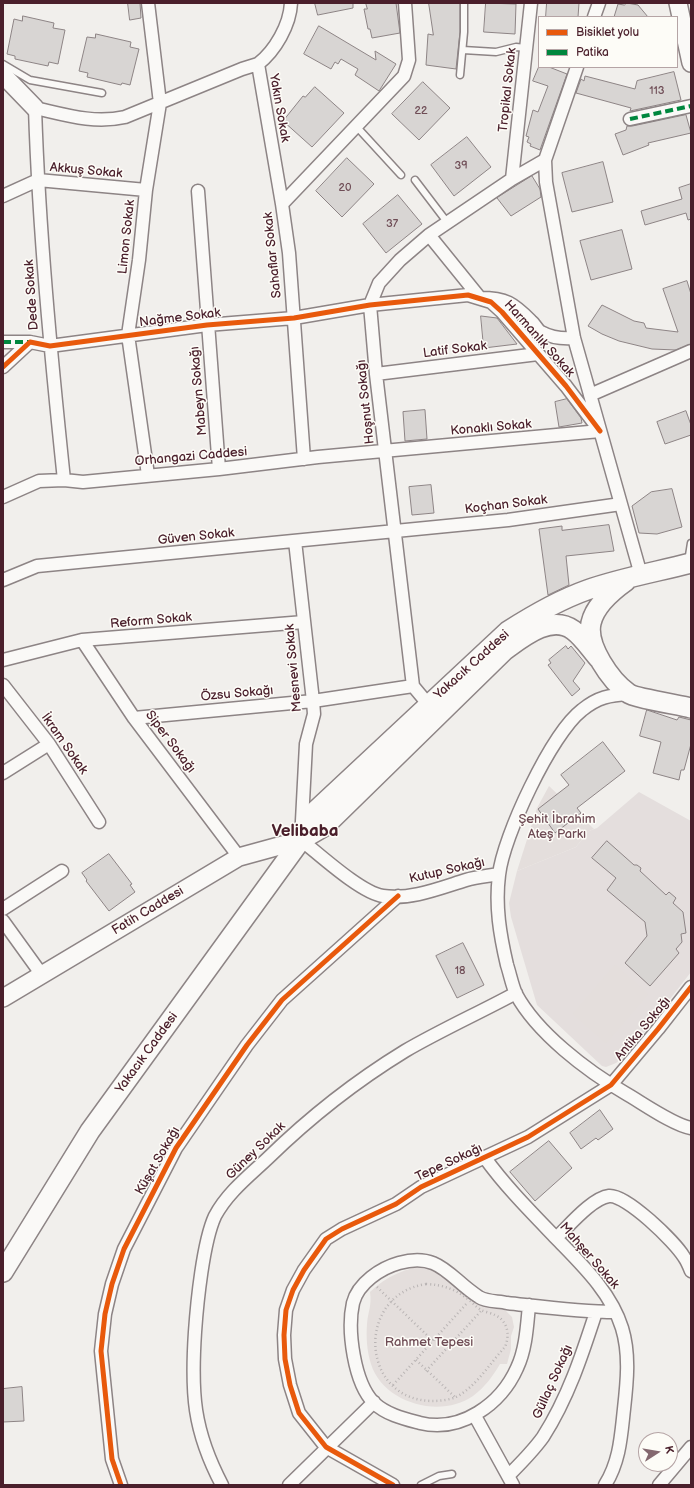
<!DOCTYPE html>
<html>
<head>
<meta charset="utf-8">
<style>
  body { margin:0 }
  #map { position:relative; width:694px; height:1488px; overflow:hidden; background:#f1efec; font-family:"Balsamiq Sans",sans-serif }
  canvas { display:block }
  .frame { position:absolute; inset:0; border:4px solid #4a1f2b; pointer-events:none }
  .legend { position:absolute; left:538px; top:16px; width:140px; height:52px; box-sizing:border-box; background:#fdfcf7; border:1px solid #b5a4a5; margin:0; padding:5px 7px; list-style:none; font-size:12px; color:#4a1f2b }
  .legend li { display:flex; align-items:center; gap:8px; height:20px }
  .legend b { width:20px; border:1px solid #b5a4a5 }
  .north { position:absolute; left:638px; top:1432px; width:40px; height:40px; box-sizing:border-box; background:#fdfcf7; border:1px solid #b5a4a5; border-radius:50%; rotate:78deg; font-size:11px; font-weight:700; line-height:16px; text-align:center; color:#4a1f2b }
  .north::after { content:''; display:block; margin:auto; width:14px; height:18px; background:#84686f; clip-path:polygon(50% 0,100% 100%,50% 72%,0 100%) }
</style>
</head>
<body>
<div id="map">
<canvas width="694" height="1488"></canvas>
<div class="frame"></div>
<ul class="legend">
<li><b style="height:5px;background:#e8590c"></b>Bisiklet yolu</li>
<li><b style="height:5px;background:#00873e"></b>Patika</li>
</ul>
<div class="north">K</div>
</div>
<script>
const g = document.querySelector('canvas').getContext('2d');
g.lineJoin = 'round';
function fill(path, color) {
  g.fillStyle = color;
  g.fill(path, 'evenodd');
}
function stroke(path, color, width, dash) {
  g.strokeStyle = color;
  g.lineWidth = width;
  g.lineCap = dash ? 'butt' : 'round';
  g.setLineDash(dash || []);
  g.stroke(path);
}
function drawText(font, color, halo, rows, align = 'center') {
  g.font = font + ' "Balsamiq Sans",sans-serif';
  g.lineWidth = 3;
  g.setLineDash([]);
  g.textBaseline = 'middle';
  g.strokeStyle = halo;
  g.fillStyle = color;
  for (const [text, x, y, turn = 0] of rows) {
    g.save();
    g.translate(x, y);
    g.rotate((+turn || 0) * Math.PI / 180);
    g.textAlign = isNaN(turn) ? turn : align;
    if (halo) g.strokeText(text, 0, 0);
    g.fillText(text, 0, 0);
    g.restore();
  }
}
fill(new Path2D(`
  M639,792l52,29v151l-63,81 -12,10 -10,4 -4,-1 -65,-61 -26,-88 -2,-14 8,-32 59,-24 13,-16 8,-3z`), '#e4dedd');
fill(new Path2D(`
  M549,786l45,43 -5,2 -13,16 -59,24 20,-63z
  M615,965l33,29 -42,49 -33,-29z
  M429,1266l39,30 34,11 10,10 2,10 -3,9v13l-4,15h-7c-7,12 -15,23 -27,32 -33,23 -90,7 -102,-32 -4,-12 -5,-27 -4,-40 1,-13 5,-18 3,-32 17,-16 36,-25 59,-26z`), '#e4dedc');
const building = new Path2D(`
  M128,3h12l1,15 -11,2z
  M315,3h38v5l-35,7z
  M366,3h30l4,30 -28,5 -2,-9h-2l-4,-20h3z
  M429,3h31v29l-4,37 -30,-4 2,-31 5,1z
  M486,3l30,1 -1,30 -31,-2z
  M547,3h32l-1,14h-32z
  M627,3l11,2 10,12h-34l4,-13 6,1z
  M23,16l31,7 -1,5 12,2 -7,34 -9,-2 -1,4 -33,-7v-3l-8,-2 7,-35 8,2z
  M319,26l57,34 -1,-9 21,13 -17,27 -24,-16 3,-6 -17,-10 -3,5 -3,-2 -4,7 -27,-15z
  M96,34l35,8 -1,5 9,2 -9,36 -8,-2 -1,2 -34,-8 1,-4 -9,-2 8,-34 8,1z
  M539,67h10l18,7 -27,76 -10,-4 1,-2 -4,-2 2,-5 -3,-1 7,-26 5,2 10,-26 -15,-5z
  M674,72l7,28 -51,11 1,-3 -55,-15 5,-14 3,2 1,-5 50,13 2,-8z
  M423,82l27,26 -31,32 -27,-26z
  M315,87l29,26 -32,34 -29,-26 20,-25 2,1z
  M686,115l5,18 -43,10 1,2 -26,10 -8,-21 11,-4 1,-4h5z
  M467,137l24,30 -37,29 -23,-31z
  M347,158l27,26 -32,33 -26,-26z
  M603,162l10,40 -41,10 -10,-39z
  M532,176l8,13 1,8 -30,19 -14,-18z
  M691,184v35l-3,1 -2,-7 -41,12 -4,-14 41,-12 -3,-11z
  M398,195l24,29 -36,29 -23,-29z
  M622,230l10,39 -41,11 -11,-39z
  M687,281l4,13v50l-15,6 -24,-1 -33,-8 -17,-7 -14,-8 14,-21 32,16 10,2 2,5 32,4 -15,-43z
  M481,316l16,2 20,26 -33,4z
  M567,399l14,19 1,5 -23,4 -4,-25z
  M425,410l2,29 -22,2 -2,-29z
  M686,411l5,14v10l-26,9 -8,-22z
  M431,485l3,28 -22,2 -3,-28z
  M672,489l10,38 -25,7 -18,-1 -7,-27 19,-14z
  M609,525l5,26 -48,5 3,29 -21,10 -9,-66 23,-3v4z
  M566,646l2,3 3,-3 14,17 -12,18 7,8 -8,7 -24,-31 3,-2 -2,-3z
  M647,710l30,10 2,-3 12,3v24l-7,26h-3l-2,10 -26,-7 8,-31 -21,-6z
  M603,742l22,29 -48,37 4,5 -26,20 -17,-24 31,-24 -8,-10z
  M607,841l27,24h3l4,3 -1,3 26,24 3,-3 7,6 -3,5 10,9 3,21 -5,1 1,8 -6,7 3,4 -29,33 -25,-23 22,-27 -2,-14 -38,-32 9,-12 -24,-20z
  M109,854l23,30 -2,1 5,7 -26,19 -23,-30 1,-1 -5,-7z
  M463,943l21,42 -27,13 -21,-42z
  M600,1110l13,19 -15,11 -2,-2 -15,11 -11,-16z
  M549,1141l23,27 -37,33 -25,-29z
  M22,1387l2,34 -21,1v-33z`);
fill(building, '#d8d5d3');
stroke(building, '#8d8485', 1);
const lane = new Path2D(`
  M463,50l33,2 20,-5 10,1
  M3,64l27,16 72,13
  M460,75l4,-43v-29
  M356,126l45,49
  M415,180l32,42
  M688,562l3,-19
  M421,1485l18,-9 13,-2`);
const street = new Path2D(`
  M148,3l12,100 -14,87 -7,70 -11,75 20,140
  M594,17l5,-14
  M577,67l-32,93 1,22 28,156 67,237
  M630,119l61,-13
  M512,179l19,-176
  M198,191l21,278
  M3,196l35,-16 108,10
  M282,204l-24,-140c17,-13 32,-39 33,-61
  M429,235l51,63c26,0 33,5 51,23 4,3 6,9 10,11 11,6 21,7 33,6
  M3,342h27
  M3,367l27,-25 20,4 157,-21 87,-7 76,-13 98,-10 23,7 11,10 64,74 34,45
  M376,374l162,-20
  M590,395l101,-44
  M304,459l-15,-206 -7,-49 122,-128 5,-16 -4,-57
  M64,480c-13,-124 -25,-248 -29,-372 31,7 59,16 90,9l117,-48 16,-5
  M3,497l36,-16 25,-1 19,2 136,-13 99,-12 282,-26
  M295,541l18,160 1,13 -8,30 -5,96c18,14 60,53 82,56 28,4 57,-8 83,-16 10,-3 22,-4 33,-6
  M3,580l34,-14 471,-46 113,-16
  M82,640l52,78 105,139
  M3,660l79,-20 222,-18
  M3,685l46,59 50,78
  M629,694c-19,1 -31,3 -47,16 -31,24 -79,127 -83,165 -4,31 1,60 8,90 3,9 5,20 9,29 21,39 71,77 109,99 16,9 48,32 66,35
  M433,710l-20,-24 -37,-312 -6,-69 9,-22 21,-23 29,-25 83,-56 33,-19
  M134,718l179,-17 100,-15
  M3,773l46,-29
  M3,909l59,-38
  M3,921l39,54
  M485,1158c21,29 46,54 71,80 25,26 55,54 66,90 8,26 5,54 2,81 -3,27 -4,52 -19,76
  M556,1238c12,-11 36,-40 53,-42 17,-2 66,46 75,61 3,4 5,9 7,14
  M529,1305c-2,21 -3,44 -12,63 -16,36 -56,65 -97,55 -15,-4 -33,-8 -46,-20 -20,-20 -27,-73 -21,-100 5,-20 28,-35 46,-40 41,-12 51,16 80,34 7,5 20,4 28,6 36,4 72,9 108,9
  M475,1416l38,69
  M508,1476c12,-12 25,-25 35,-39 25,-39 39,-82 53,-125
  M121,1485l-9,-26 -11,-108 4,-37 7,-30 12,-35 52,-101 71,-103 35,-45 116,-104
  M222,1485c-29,-55 -31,-92 -27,-153 2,-29 8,-90 20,-116 13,-24 34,-40 53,-58 41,-40 88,-77 137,-107 36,-21 74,-38 111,-58
  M289,1485l85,-83
  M393,1485l-67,-38 -27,-34 -9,-28 -5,-26 -1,-24 2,-25 7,-20 11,-20 22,-31 16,-10 54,-25 25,-17 107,-50 83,-52 47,-56 33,-42
  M659,1485l32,-38`);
const secondary = new Path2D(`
  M678,3l13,60
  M3,75l32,33
  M3,998l236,-141 62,-17`);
const primary = new Path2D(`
  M626,581c-14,10 -31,24 -35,42 -5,23 20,58 37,70 6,5 52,12 63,15
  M301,840l24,-14 180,-176c18,-13 46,-36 68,-20 10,7 18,20 27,30
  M3,1272l87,-141 211,-291 11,-26 196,-183c25,-16 51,-31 79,-41 34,-12 69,-18 104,-27`);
stroke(lane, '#8d8485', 9);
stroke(street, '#8d8485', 15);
stroke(secondary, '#8d8485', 20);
stroke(primary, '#8d8485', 22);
stroke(new Path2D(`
  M426,1284c18,1 29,5 43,16 4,3 7,7 12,10 4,2 10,3 14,5 13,6 15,20 10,32 -15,16 -29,40 -49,50 -7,3 -16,4 -24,4 -72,-1 -77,-106 -6,-117z
  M377,1287l56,54
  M416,1360l39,37
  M426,1371l55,-60
  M393,1385l75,-83`), '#b9b4b4', 2.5, [1, 3]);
stroke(lane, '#faf9f7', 6);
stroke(street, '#faf9f7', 12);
stroke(secondary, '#faf9f7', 17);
stroke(primary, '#faf9f7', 19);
stroke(new Path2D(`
  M630,119l61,-13
  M3,342h27`), '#00873e', 4, [8, 4]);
stroke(new Path2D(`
  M3,367l27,-25 20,4 157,-21 87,-7 76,-13 98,-10 23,7 11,10 64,74 34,45
  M121,1485l-9,-26 -11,-108 4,-37 7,-30 12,-35 52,-101 71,-103 35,-45 116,-104
  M393,1485l-67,-38 -27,-34 -9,-28 -5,-26 -1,-24 2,-25 7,-20 11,-20 22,-31 16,-10 54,-25 25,-17 107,-50 83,-52 47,-56 33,-42`), '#e8590c', 5);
drawText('11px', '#6e4c55', null, [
  ["113",657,91],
  ["22",421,111],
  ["39",461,166],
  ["20",345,188],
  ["37",392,224],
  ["18",460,971]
]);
drawText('13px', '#4a1f2b', '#fdfcf7', [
  ["Tropikal Sokak",508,90,-84],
  ["Yakın Sokak",279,108,80],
  ["Akkuş Sokak",86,171,5],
  ["Limon Sokak",127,237,-84],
  ["Sahaflar Sokak",273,255,-96],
  ["Dede Sokak",32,295,-94],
  ["Nağme Sokak",180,318,-7],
  ["Harmanlık Sokak",539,339,48],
  ["Latif Sokak",455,350,-7],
  ["Mabeyn Sokağı",199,391,-95],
  ["Hoşnut Sokağı",366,402,-96],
  ["Konaklı Sokak",491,428,-5],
  ["Orhangazi Caddesi",191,457,-5],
  ["Koçhan Sokak",506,505,-7],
  ["Güven Sokak",196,537,-6],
  ["Reform Sokak",151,621,-5],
  ["Yakacık Caddesi",472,665,-42],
  ["Mesnevi Sokak",294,668,-95],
  ["Özsu Sokağı",237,694,-5],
  ["Siper Sokağı",170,742,53],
  ["İkram Sokak",64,744,55],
  ["Kutup Sokağı",447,871,-13],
  ["Fatih Caddesi",148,911,-31],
  ["Antika Sokağı",643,1029,-50],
  ["Yakacık Caddesi",147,1053,-54],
  ["Güney Sokak",256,1151,-44],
  ["Küşat Sokağı",158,1161,-60],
  ["Tepe Sokağı",449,1163,-25],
  ["Mahşer Sokak",589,1256,49],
  ["Güllaç Sokağı",553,1382,-66]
]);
drawText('13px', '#6e4b54', '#fdfcf7', [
  ["Şehit İbrahim",557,820],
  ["Ateş Parkı",557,835],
  ["Rahmet Tepesi",429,1343]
]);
drawText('bold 17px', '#4a1f2b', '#fdfcf7', [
  ["Velibaba",305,832]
]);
</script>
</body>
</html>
